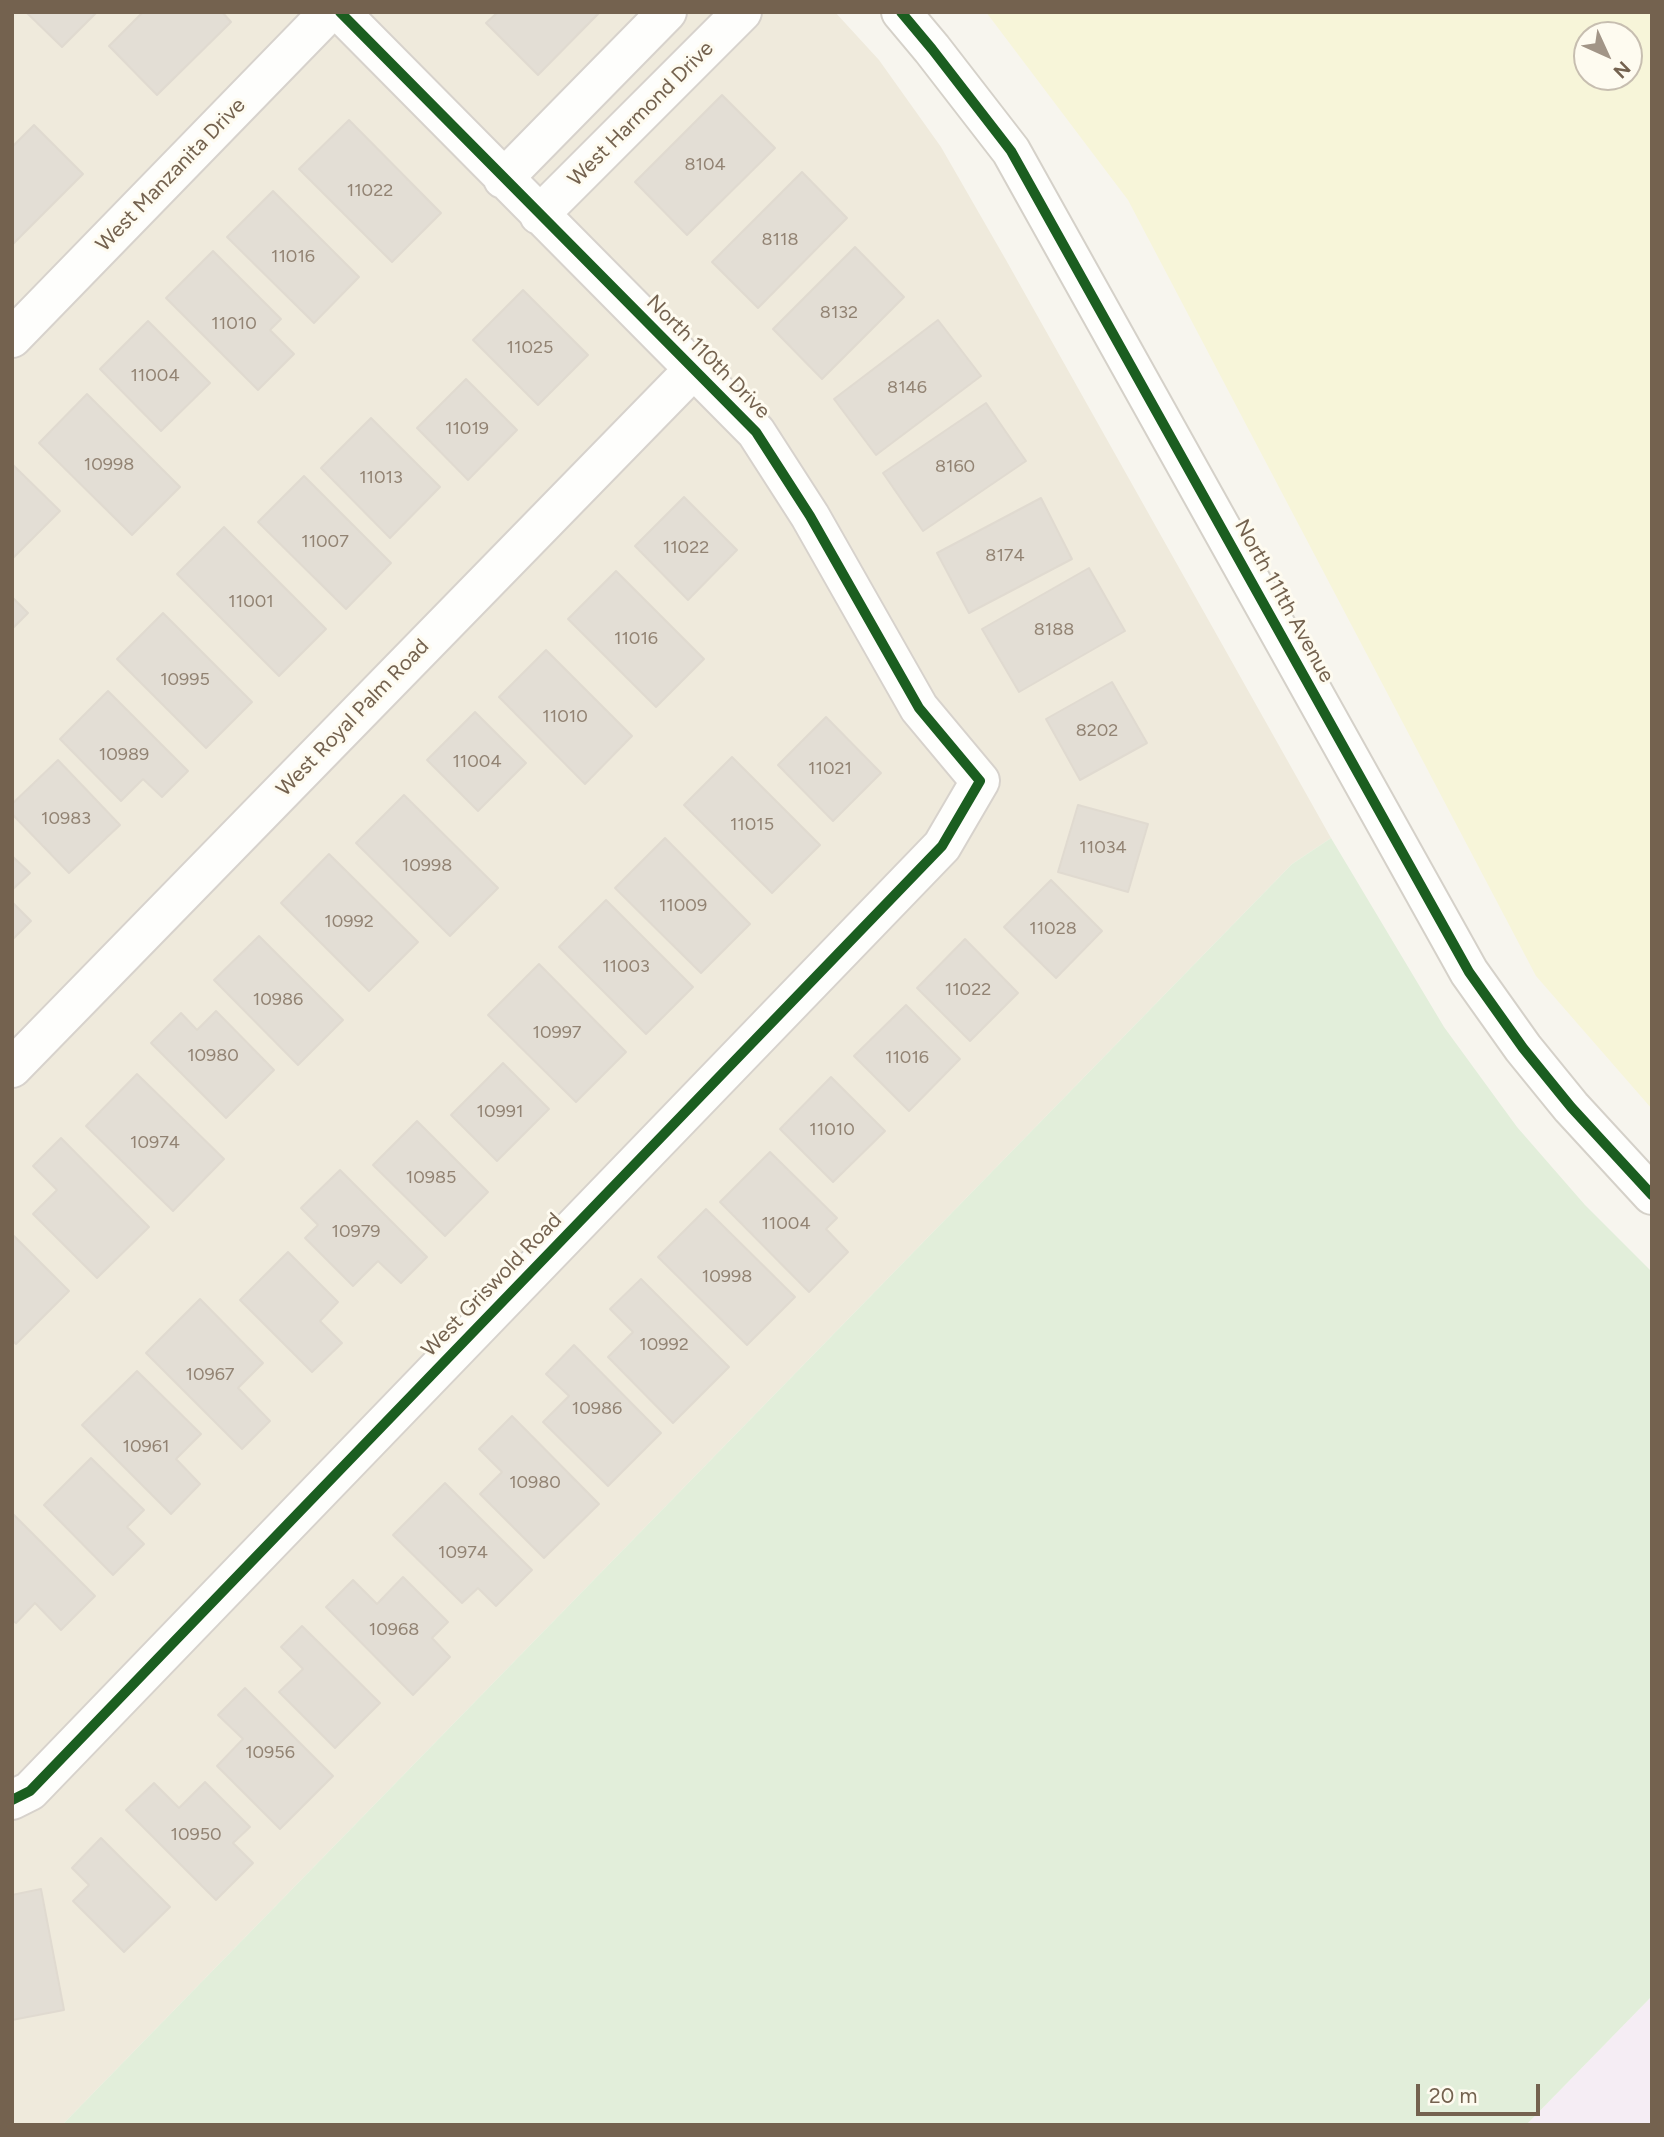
<!DOCTYPE html>
<html>
<head>
<meta charset="utf-8">
<style>
  body { margin:0 }
  #map { position:relative; width:1664px; height:2137px; overflow:hidden; background:#f7f5ee; font-family:Figtree,sans-serif }
  canvas { display:block }
  .frame { position:absolute; inset:0; border:14px solid #74624f; pointer-events:none }
  .north { position:absolute; left:1573px; top:21px; width:70px; height:70px; box-sizing:border-box; background:#fefbf0; border:2px solid #c7beb0; border-radius:50%; rotate:135deg; font-size:19px; font-weight:700; line-height:28px; text-align:center; color:#74624f }
  .north::after { content:''; display:block; margin:auto; width:24px; height:32px; background:#a29587; clip-path:polygon(50% 0,100% 100%,50% 72%,0 100%) }
  .scale { position:absolute; left:1416px; top:2084px; width:124px; height:32px; box-sizing:border-box; border:4px solid #74624f; border-top:0; padding-left:9px; font-size:21px; line-height:24px; white-space:nowrap; color:#74624f; -webkit-text-stroke:5px #fefbf0; paint-order:stroke }
</style>
</head>
<body>
<div id="map">
<canvas width="1664" height="2137"></canvas>
<div class="frame"></div>
<div class="north">N</div>
<div class="scale">20 m</div>
</div>
<script>
const g = document.querySelector('canvas').getContext('2d');
g.lineJoin = 'round';
function fill(path, color) {
  g.fillStyle = color;
  g.fill(path, 'evenodd');
}
function stroke(path, color, width, dash) {
  g.strokeStyle = color;
  g.lineWidth = width;
  g.lineCap = dash ? 'butt' : 'round';
  g.setLineDash(dash || []);
  g.stroke(path);
}
function drawText(font, color, halo, rows, align = 'center') {
  g.font = font + ' Figtree,sans-serif';
  g.lineWidth = 6;
  g.setLineDash([]);
  g.textBaseline = 'middle';
  g.strokeStyle = halo;
  g.fillStyle = color;
  for (const [text, x, y, turn = 0] of rows) {
    g.save();
    g.translate(x, y);
    g.rotate((+turn || 0) * Math.PI / 180);
    g.textAlign = isNaN(turn) ? turn : align;
    if (halo) g.strokeText(text, 0, 0);
    g.fillText(text, 0, 0);
    g.restore();
  }
}
fill(new Path2D(`
  M12,12h823l44,48 62,87 65,113 325,578 -39,26 -1230,1261h-50z`), '#efeadc');
fill(new Path2D(`
  M1652,1996v129h-126z`), '#f5edf4');
fill(new Path2D(`
  M1331,838l113,189 73,100 68,78 67,67v724l-126,129h-1464l1230,-1261z`), '#e2eeda');
fill(new Path2D(`
  M986,12h666v1097l-116,-133 -408,-776zM1587,35h42v42h-42z`), '#f7f5d9');
const building = new Path2D(`
  M26,12h71l-35,35z
  M143,12h79l9,10 -74,73 -48,-49z
  M498,12h102l-62,63 -52,-52z
  M722,95l53,53 -88,87 -52,-53z
  M349,120l92,93 -49,49 -93,-93z
  M34,125l49,49 -71,71v-98z
  M802,172l45,46 -89,90 -46,-46z
  M273,191l86,86 -45,46 -87,-86z
  M855,247l49,50 -82,82 -49,-50z
  M213,251l68,68 -11,11 24,24 -36,36 -92,-92z
  M523,290l65,65 -50,50 -65,-65z
  M938,320l43,56 -105,79 -42,-56z
  M148,321l62,62 -49,48 -61,-62z
  M466,379l51,51 -49,50 -51,-52z
  M87,394l93,93 -48,48 -93,-92z
  M986,403l40,58 -103,70 -40,-58z
  M371,418l69,69 -50,51 -69,-70z
  M12,464l48,47 -48,48z
  M304,476l87,87 -45,46 -88,-87z
  M684,497l53,53 -49,50 -53,-54z
  M1041,498l31,61 -103,54 -32,-60z
  M224,527l102,102 -47,47 -102,-102z
  M1089,568l36,63 -106,61 -37,-63z
  M616,571l88,88 -48,48 -88,-88z
  M12,597l16,16 -16,16z
  M163,613l89,89 -46,46 -89,-89z
  M546,650l86,86 -47,48 -86,-87z
  M1112,682l35,61 -67,37 -34,-61z
  M108,691l80,80 -26,26 -19,-18 -22,22 -61,-62z
  M475,712l51,51 -48,48 -51,-51z
  M826,717l55,56 -48,48 -55,-56z
  M732,757l88,88 -48,48 -88,-88z
  M58,760l62,65 -51,48 -57,-59v-10z
  M404,795l94,93 -48,48 -94,-93z
  M1078,805l70,19 -20,68 -70,-20z
  M665,838l85,86 -49,49 -86,-85z
  M329,854l89,88 -49,49 -88,-88z
  M12,856l18,17 -18,17z
  M1051,880l51,51 -46,47 -52,-51z
  M606,900l87,87 -47,47 -87,-87z
  M12,902l19,19 -19,19z
  M259,936l84,84 -45,45 -84,-85z
  M965,939l53,54 -48,48 -53,-53z
  M539,964l87,88 -50,50 -88,-87z
  M906,1005l54,54 -51,52 -55,-55z
  M216,1011l58,59 -48,48 -75,-75 30,-30 16,17z
  M503,1063l46,46 -52,52 -46,-46z
  M137,1074l87,85 -51,52 -87,-85z
  M831,1077l54,54 -52,51 -53,-53z
  M417,1121l71,71 -43,44 -72,-71z
  M61,1138l88,89 -52,51 -64,-64 24,-24 -24,-24z
  M770,1152l67,66 -11,11 22,23 -39,40 -89,-90z
  M340,1170l87,87 -26,26 -23,-22 -25,25 -48,-48 13,-13 -17,-17z
  M706,1209l89,88 -48,48 -89,-88z
  M14,1236l55,55 -53,53 -4,-4v-102z
  M288,1252l50,50 -18,19 22,22 -30,29 -72,-72z
  M641,1279l88,88 -56,56 -65,-66 25,-25 -23,-23z
  M200,1299l63,64 -25,25 32,33 -28,28 -96,-96z
  M574,1345l87,88 -53,53 -65,-64 26,-26 -23,-22z
  M137,1371l64,63 -25,25 24,25 -29,30 -89,-89z
  M512,1416l87,88 -55,54 -64,-64 22,-22 -23,-23z
  M91,1458l53,52 -17,17 17,17 -31,31 -69,-70z
  M445,1483l87,87 -36,36 -18,-18 -16,15 -69,-68z
  M12,1513l83,83 -34,34 -26,-27 -19,20 -4,-3z
  M403,1577l45,45 -16,16 18,19 -37,38 -87,-88 27,-27 24,24z
  M302,1626l78,77 -45,45 -56,-56 24,-23 -22,-22z
  M245,1688l88,88 -53,53 -63,-63 26,-27 -25,-24z
  M205,1782l45,45 -17,16 20,20 -37,37 -90,-90 28,-27 25,25z
  M101,1838l69,69 -46,45 -51,-51 16,-16 -17,-17z
  M41,1889l23,121 -52,10v-125z`);
fill(building, '#e3ded5');
stroke(building, '#e0dad0', 2);
const street = new Path2D(`
  M503,179l164,-167
  M539,215l203,-203
  M12,338l317,-326
  M12,1068l682,-699
  M12,1800l18,-9 912,-945 38,-65 -61,-73 -109,-192 -54,-84 -416,-420`);
const secondary = new Path2D(`
  M901,12l31,37 79,102 458,821 54,76 48,59 81,88`);
stroke(street, '#d7d2cc', 42);
stroke(secondary, '#d5d1c9', 42);
stroke(street, '#fefefc', 38);
stroke(secondary, '#fefefc', 38);
stroke(new Path2D(`
  M901,12l31,37 79,102 458,821 54,76 48,59 81,88
  M12,1800l18,-9 912,-945 38,-65 -61,-73 -109,-192 -54,-84 -416,-420`), '#1b5e20', 10);
drawText('18px', '#928373', null, [
  ["8104",705,165],
  ["11022",370,191],
  ["8118",780,240],
  ["11016",293,257],
  ["8132",839,313],
  ["11010",234,324],
  ["11025",530,348],
  ["11004",155,376],
  ["8146",907,388],
  ["11019",467,429],
  ["10998",109,465],
  ["8160",955,467],
  ["11013",381,478],
  ["11007",325,542],
  ["11022",686,548],
  ["8174",1005,556],
  ["11001",251,602],
  ["8188",1054,630],
  ["11016",636,639],
  ["10995",185,680],
  ["11010",565,717],
  ["8202",1097,731],
  ["10989",124,755],
  ["11004",477,762],
  ["11021",830,769],
  ["10983",66,819],
  ["11015",752,825],
  ["11034",1103,848],
  ["10998",427,866],
  ["11009",683,906],
  ["10992",349,922],
  ["11028",1053,929],
  ["11003",626,967],
  ["11022",968,990],
  ["10986",278,1000],
  ["10997",557,1033],
  ["10980",213,1056],
  ["11016",907,1058],
  ["10991",500,1112],
  ["11010",832,1130],
  ["10974",155,1143],
  ["10985",431,1178],
  ["11004",786,1224],
  ["10979",356,1232],
  ["10998",727,1277],
  ["10992",664,1345],
  ["10967",210,1375],
  ["10986",597,1409],
  ["10961",146,1447],
  ["10980",535,1483],
  ["10974",463,1553],
  ["10968",394,1630],
  ["10956",270,1753],
  ["10950",196,1835]
]);
drawText('21px', '#74624f', '#fefbf0', [
  ["West Harmond Drive",641,114,-45],
  ["West Manzanita Drive",171,175,-46],
  ["North 110th Drive",708,357,45],
  ["North 111th Avenue",1284,601,61],
  ["West Royal Palm Road",353,718,-46],
  ["West Griswold Road",492,1285,-46]
]);
</script>
</body>
</html>
